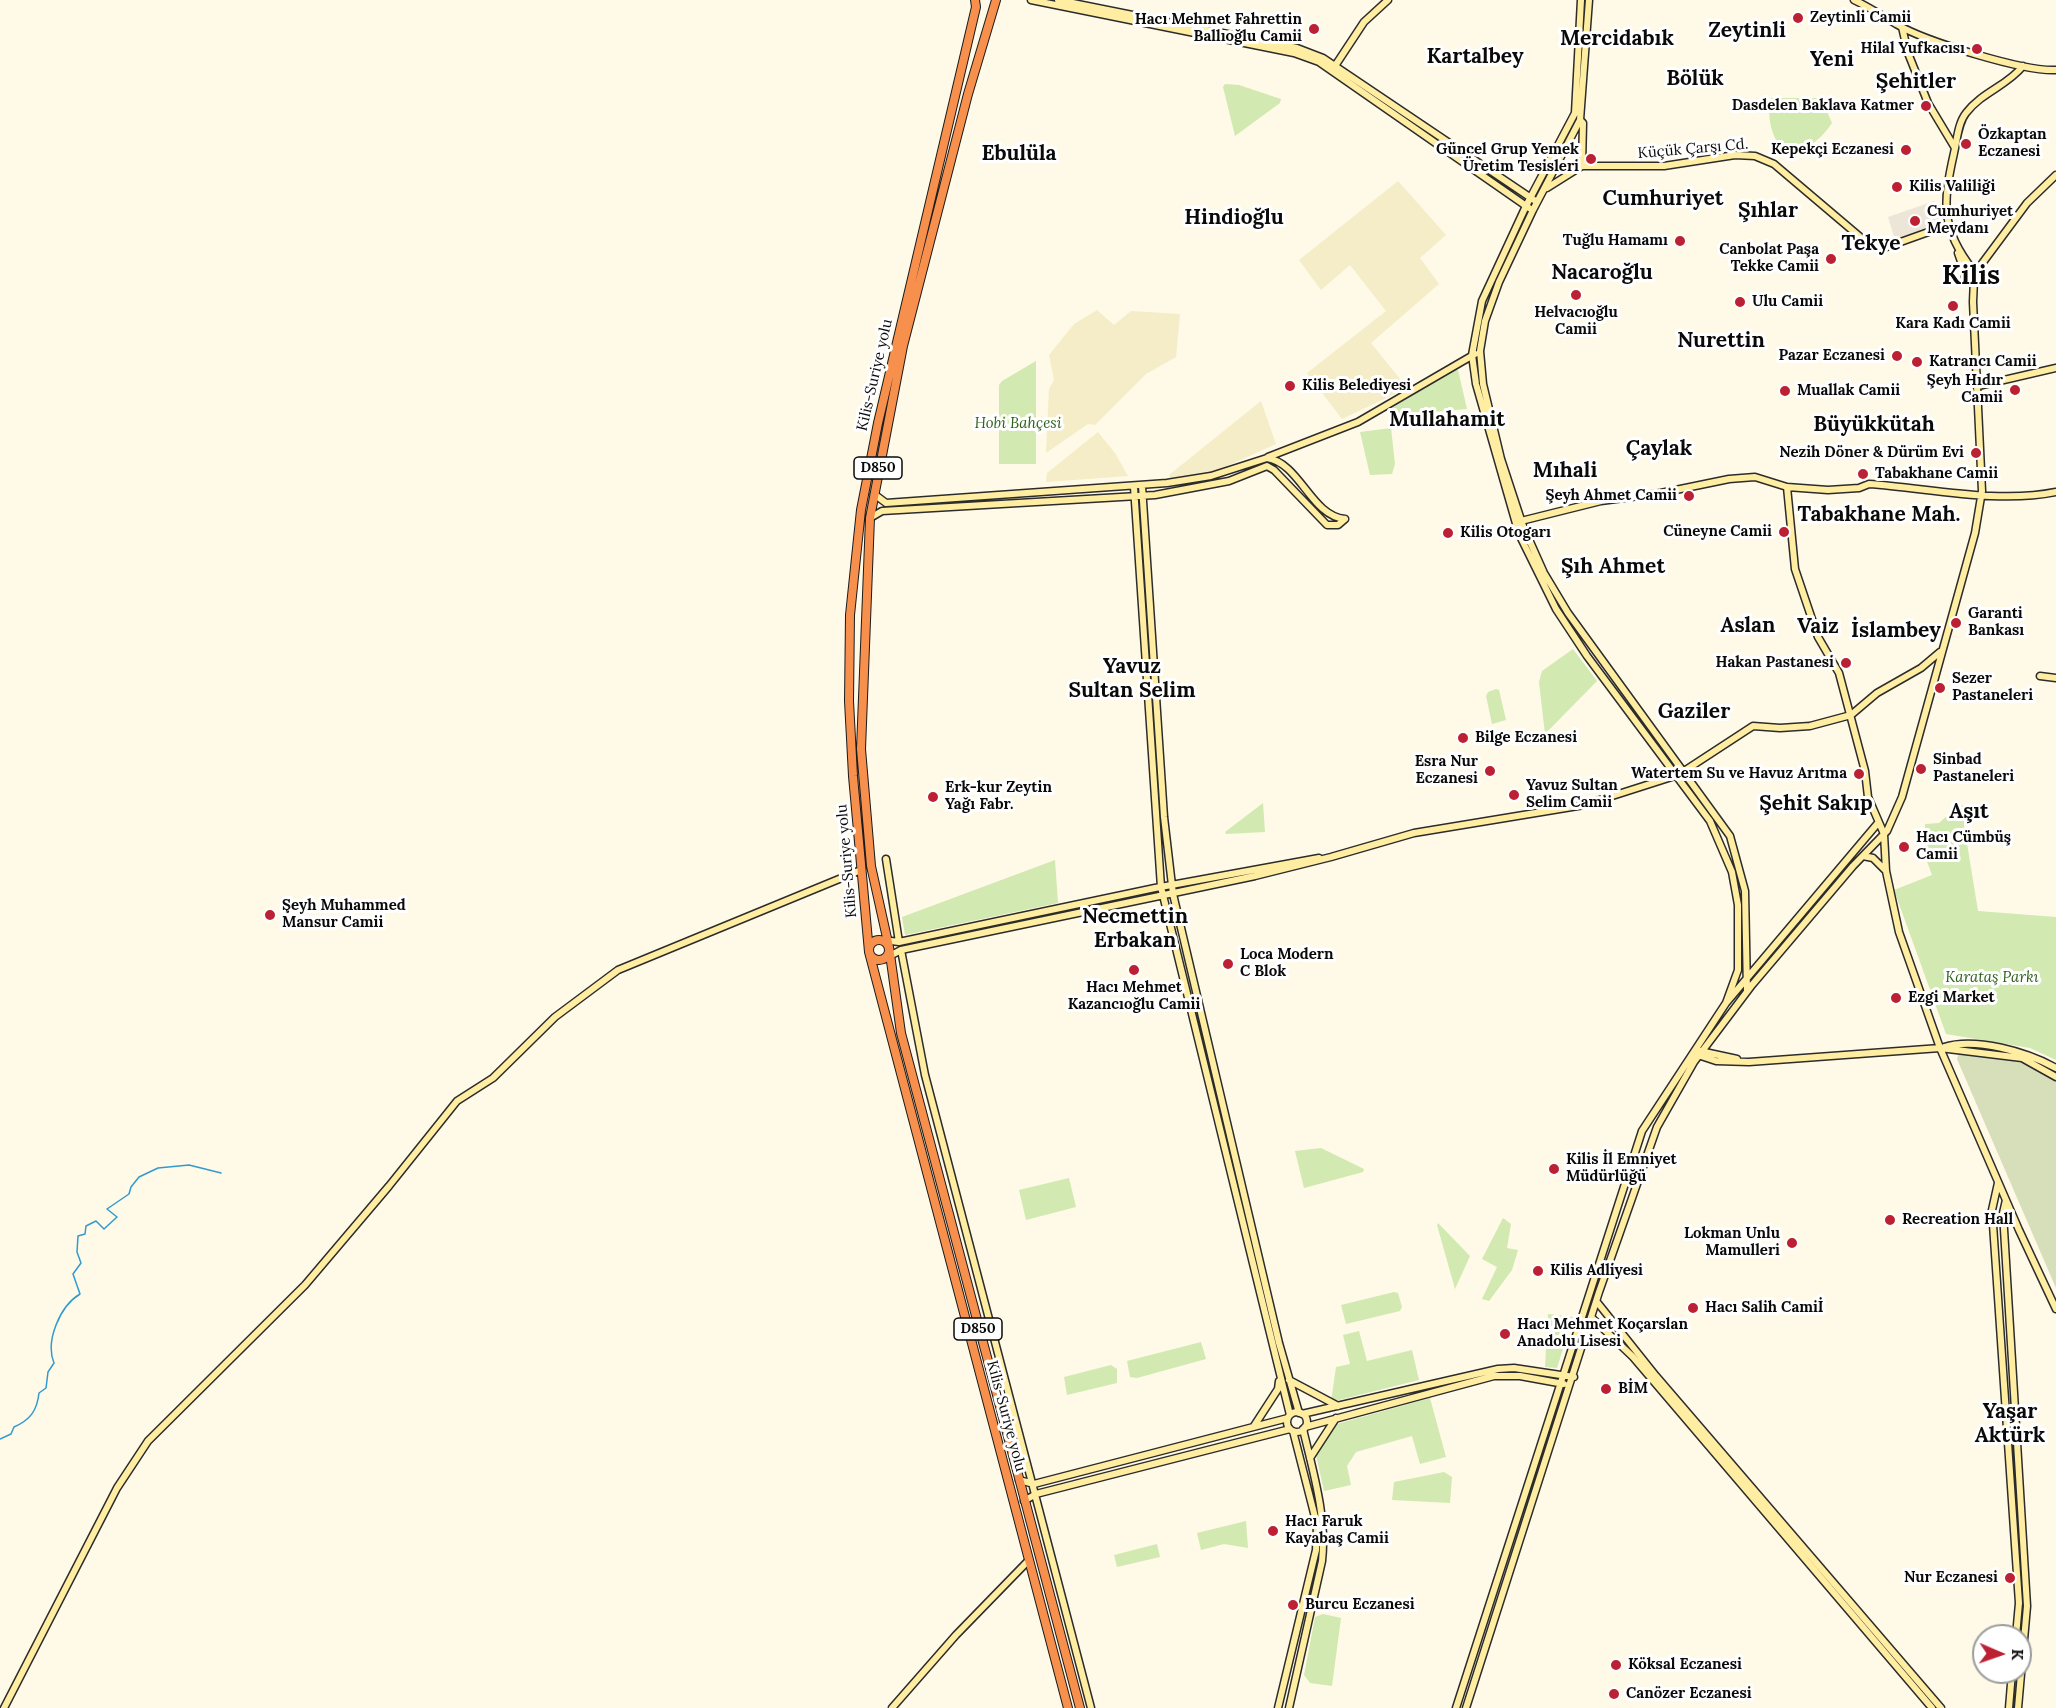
<!DOCTYPE html>
<html>
<head>
<meta charset="utf-8">
<style>
  body { margin:0 }
  #map { position:relative; width:2056px; height:1708px; overflow:hidden; background:#fff9e7; font-family:Lora,serif }
  canvas { display:block }
  .north { position:absolute; left:1972px; top:1624px; width:60px; height:60px; box-sizing:border-box; background:#fff; border:2px solid #9d9d9d; border-radius:50%; rotate:92deg; font-size:16px; font-weight:700; line-height:24px; text-align:center; color:#0a0a0a }
  .north::after { content:''; display:block; margin:auto; width:21px; height:27px; background:#bb2133; clip-path:polygon(50% 0,100% 100%,50% 72%,0 100%) }
</style>
</head>
<body>
<div id="map">
<canvas width="2056" height="1708"></canvas>
<div class="north">K</div>
</div>
<script>
const g = document.querySelector('canvas').getContext('2d');
g.lineJoin = 'round';
function fill(path, color) {
  g.fillStyle = color;
  g.fill(path, 'evenodd');
}
function stroke(path, color, width, dash) {
  g.strokeStyle = color;
  g.lineWidth = width;
  g.lineCap = dash ? 'butt' : 'round';
  g.setLineDash(dash || []);
  g.stroke(path);
}
function drawText(font, color, halo, rows, align = 'center') {
  g.font = font + ' Lora,serif';
  g.lineWidth = 6;
  g.setLineDash([]);
  g.textBaseline = 'middle';
  g.strokeStyle = halo;
  g.fillStyle = color;
  for (const [text, x, y, turn = 0] of rows) {
    g.save();
    g.translate(x, y);
    g.rotate((+turn || 0) * Math.PI / 180);
    g.textAlign = isNaN(turn) ? turn : align;
    if (halo) g.strokeText(text, 0, 0);
    g.fillText(text, 0, 0);
    g.restore();
  }
}
fill(new Path2D(`
  M1398,181l48,54 -26,23 19,26 -68,59 29,36 3,11 -61,29 -35,-46 79,-62 -36,-46 -29,25 -22,-30z
  M1097,310l17,15 17,-14 49,3 -4,43 -30,17 -51,51 -7,-1 -42,29 3,-64 5,-9 -5,-25 25,-31z
  M1261,401l15,43 -60,27 -45,9 -2,-5z
  M1098,432l17,21 13,23 -82,6 1,-9z`), '#f4edc8');
fill(new Path2D(`
  M1225,84l14,1 42,14 -1,4 -45,33 -12,-49z
  M1771,98h50l11,25c-12,18 -25,26 -46,31 -14,-15 -20,-36 -15,-56z
  M1036,361v103h-37v-79l3,-4z
  M1452,370h6l9,39 -72,6 -5,-6z
  M1391,428l4,36 -3,10 -22,1 -10,-43z
  M1573,649l24,32 -52,53 -6,-52 3,-11z
  M1496,689l3,1 7,30 -14,4 -6,-28 2,-4z
  M1263,803l2,29 -39,2 -1,-2z
  M1959,805l7,1 -2,19 14,86 78,6v143l-26,-12 -84,-14 -52,-144 38,-15 -6,-16 -1,-35 14,-1z
  M1055,860l3,43 -153,32 -3,-18z
  M1321,1148l43,21 -1,3 -59,16 -9,-37z
  M1069,1178l7,29 -50,13 -7,-30z
  M1503,1218l8,6 -4,24 11,2 -6,20 -23,31 -7,-2 15,-32 -15,-8z
  M1438,1223l32,33 -15,33 -18,-64z
  M1394,1292l4,1 4,14 -2,4 -54,13 -5,-19z
  M1548,1314l25,3 -16,51 -12,-1z
  M1359,1331l8,30 45,-11 7,30 -88,22 5,-35 14,-3 -7,-29z
  M1201,1342l5,17 -69,19 -7,-1 -3,-16z
  M1111,1365l6,4v14l-50,12 -3,-18z
  M1430,1398l16,59 -26,7 -8,-28 -56,16 -9,14 4,19 -27,6 -8,-36 21,-31z
  M1444,1472l8,5 -2,26 -58,-3 2,-18z
  M1246,1521l2,27 -24,-4 -23,6 -4,-17z
  M1157,1544l3,13 -43,10 -3,-12z
  M1323,1614l18,4 -9,68 -22,-3 -6,-8 11,-58z`), '#d2e9b1');
fill(new Path2D(`
  M1960,1049l63,10 33,17v212l-99,-229z`), '#d6dfba');
fill(new Path2D(`
  M1934,201l7,23 -46,16 -7,-23z`), '#ede6d8');
stroke(new Path2D(`
  M0,1439l11,-5 3,-7c16,-7 23,-16 25,-34l7,-5 2,-16 6,-9c-9,-22 6,-57 26,-69l-7,-20 8,-11 -4,-11 1,-16 7,-2 1,-8 10,-5 8,8 13,-12 -10,-8 22,-15 2,-7 8,-10 19,-9 31,-3 32,8`), '#319bcf', 1.5);
const secondary = new Path2D(`
  M1031,0l263,53 25,9 210,146
  M1058,0l239,48 26,10 211,142
  M1581,0l-6,113 -49,93 -44,95 -10,54 4,29 43,150 37,75 31,47 123,165 22,51 6,33v65l-12,33
  M1589,0l-9,120 -47,90 -34,72 -14,39 -5,30 3,33 18,75 22,67 21,47 24,40 162,223 15,55 2,100
  M1854,0c15,7 30,17 44,25 27,16 127,47 158,45
  M1902,27l6,26 20,50 27,45
  M1333,69l31,-47 24,-22
  M1580,120l3,3 -1,43
  M1547,188l35,-22h82l71,-11 20,1 19,8 98,83 9,2 67,-24
  M1958,253l7,20
  M1964.5 275a5.5 5.5 0 1 1 11 0a5.5 5.5 0 1 1-11 0Z
  M1973,270c-33,-42 -30,-68 -19,-117 3,-13 4,-30 12,-40 16,-21 41,-27 57,-47
  M1975,273l52,-70 29,-28
  M1978,386l78,-18
  M1268,457l90,-35 117,-68
  M1142,486l22,331 9,77 106,449 20,70
  M1134,487l27,400 129,528
  M1787,487l8,82 23,68 21,36 26,98 3,26 16,37 2,37 13,61 41,116 79,182 37,79
  M874,494l12,9 281,-20 44,-7 56,-18c33,5 44,58 78,61
  M870,518l12,-7 273,-16 74,-14 38,-15 7,4 53,55h11l7,-6
  M1521,521l80,-20 60,-8 68,-14 26,-2 32,10 41,3 31,-2 10,-4c59,4 129,20 187,8
  M2040,676l16,2
  M1863,856l10,2 13,13
  M886,859l13,83
  M883,940l16,2 256,-54 164,-30
  M901,950l24,125 166,633
  M884,959l17,-9 354,-74 76,-19 83,-24 170,-28 94,-30 75,-49 27,2 30,-2 41,-11 26,-22 44,-25 19,-16
  M1944,1047c32,-10 83,5 112,21
  M1700,1051l37,8
  M1695,1054l21,7 33,1 191,-14 82,10 34,19
  M1998,1183l-6,27 27,393 -3,33
  M2006,1200l-3,13 24,393 -9,102
  M1597,1302l59,74 285,332
  M1592,1318l41,39 299,351
  M1289,1380l49,26
  M1287 1422a10 10 0 1 1 20 0a10 10 0 1 1-20 0Z
  M1302,1414l196,-45 16,-1 60,9
  M1254,1426l24,-37 1,-8
  M1305,1427l189,-51h26l44,8
  M1310,1458l26,-40
  M1019,1480l15,4 254,-66
  M1024,1501l12,-7 254,-65
  M4,1708l113,-220 31,-47 157,-156 84,-99 68,-85 36,-23 62,-61 63,-47 243,-100
  M892,1708l64,-73 73,-75
  M1278,1708l38,-158 1,-25 -24,-94
  M1289,1708l33,-147c5,-45 -9,-89 -19,-132
  M1456,1708l186,-577 84,-128 152,-180
  M1466,1708l133,-416 58,-165 37,-65 58,-77 101,-119 34,-35 15,-34 73,-264 7,-42 -9,-189 1,-23
  M2009,1708l3,-36`);
const highway = new Path2D(`
  M975,0l1,7 -98,416 -17,87 -11,105 -1,86 4,75 16,176 199,756
  M996,0l-28,94 -65,252 -33,172 -9,231 10,117 18,81 12,86 179,675
  M869 950a10 10 0 1 1 20 0a10 10 0 1 1-20 0Z`);
stroke(secondary, '#2c2c2c', 9);
stroke(highway, '#1b1b1b', 10);
stroke(secondary, '#ffeea2', 6);
stroke(highway, '#f78f4d', 8);
for (const [x, y, r, color] of [
  [1798,18,6,"#bb2133"],
  [1314,29,6,"#bb2133"],
  [1977,49,6,"#bb2133"],
  [1926,106,6,"#bb2133"],
  [1966,144,6,"#bb2133"],
  [1906,150,6,"#bb2133"],
  [1591,159,6,"#bb2133"],
  [1897,187,6,"#bb2133"],
  [1915,221,6,"#bb2133"],
  [1680,241,6,"#bb2133"],
  [1831,259,6,"#bb2133"],
  [1576,295,6,"#bb2133"],
  [1740,302,6,"#bb2133"],
  [1953,306,6,"#bb2133"],
  [1897,356,6,"#bb2133"],
  [1917,362,6,"#bb2133"],
  [1290,386,6,"#bb2133"],
  [2015,390,6,"#bb2133"],
  [1785,391,6,"#bb2133"],
  [1976,453,6,"#bb2133"],
  [1863,474,6,"#bb2133"],
  [1689,496,6,"#bb2133"],
  [1784,532,6,"#bb2133"],
  [1448,533,6,"#bb2133"],
  [1956,623,6,"#bb2133"],
  [1846,663,6,"#bb2133"],
  [1940,688,6,"#bb2133"],
  [1463,738,6,"#bb2133"],
  [1921,769,6,"#bb2133"],
  [1490,771,6,"#bb2133"],
  [1859,774,6,"#bb2133"],
  [1514,795,6,"#bb2133"],
  [933,797,6,"#bb2133"],
  [1904,847,6,"#bb2133"],
  [270,915,6,"#bb2133"],
  [1228,964,6,"#bb2133"],
  [1134,970,6,"#bb2133"],
  [1896,998,6,"#bb2133"],
  [1554,1169,6,"#bb2133"],
  [1890,1220,6,"#bb2133"],
  [1792,1243,6,"#bb2133"],
  [1538,1271,6,"#bb2133"],
  [1693,1308,6,"#bb2133"],
  [1505,1334,6,"#bb2133"],
  [1606,1389,6,"#bb2133"],
  [1273,1531,6,"#bb2133"],
  [2010,1578,6,"#bb2133"],
  [1293,1605,6,"#bb2133"],
  [1616,1665,6,"#bb2133"],
  [1614,1694,6,"#bb2133"]
]) {
  const dot = new Path2D();
  dot.arc(x, y, r, 0, 2 * Math.PI);
  g.fillStyle = color;
  g.fill(dot);
  stroke(dot, '#fff', 2);
}
for (const [x, y, w] of [
  [878,468,48],
  [978,1329,48]
]) {
  const box = new Path2D();
  box.roundRect(x - w / 2, y - 11, w, 22, 4.5);
  g.fillStyle = '#fff';
  g.fill(box);
  stroke(box, '#0a0a0a', 1.5);
}
drawText('bold 14px', '#0a0a0a', null, [
  ["D850",878,468],
  ["D850",978,1329]
]);
drawText('bold 15px', '#0a0a0a', '#fff', [
  ["Zeytinli Camii",1810,18],
  ["Hacı Mehmet Fahrettin",1302,20,"right"],
  ["Ballıoğlu Camii",1302,37,"right"],
  ["Hilal Yufkacısı",1965,49,"right"],
  ["Dasdelen Baklava Katmer",1914,106,"right"],
  ["Özkaptan",1978,135],
  ["Eczanesi",1978,152],
  ["Güncel Grup Yemek",1579,150,"right"],
  ["Üretim Tesisleri",1579,167,"right"],
  ["Kepekçi Eczanesi",1894,150,"right"],
  ["Kilis Valiliği",1909,187],
  ["Cumhuriyet",1927,212],
  ["Meydanı",1927,229],
  ["Tuğlu Hamamı",1668,241,"right"],
  ["Canbolat Paşa",1819,250,"right"],
  ["Tekke Camii",1819,267,"right"],
  ["Ulu Camii",1752,302],
  ["Helvacıoğlu",1576,313,"center"],
  ["Camii",1576,330,"center"],
  ["Kara Kadı Camii",1953,324,"center"],
  ["Pazar Eczanesi",1885,356,"right"],
  ["Katrancı Camii",1929,362],
  ["Şeyh Hıdır",2003,381,"right"],
  ["Camii",2003,398,"right"],
  ["Kilis Belediyesi",1302,386],
  ["Muallak Camii",1797,391],
  ["Nezih Döner & Dürüm Evi",1964,453,"right"],
  ["Tabakhane Camii",1875,474],
  ["Şeyh Ahmet Camii",1677,496,"right"],
  ["Cüneyne Camii",1772,532,"right"],
  ["Kilis Otogarı",1460,533],
  ["Garanti",1968,614],
  ["Bankası",1968,631],
  ["Hakan Pastanesi",1834,663,"right"],
  ["Sezer",1952,679],
  ["Pastaneleri",1952,696],
  ["Bilge Eczanesi",1475,738],
  ["Sinbad",1933,760],
  ["Pastaneleri",1933,777],
  ["Esra Nur",1478,762,"right"],
  ["Eczanesi",1478,779,"right"],
  ["Watertem Su ve Havuz Arıtma",1847,774,"right"],
  ["Yavuz Sultan",1526,786],
  ["Selim Camii",1526,803],
  ["Erk-kur Zeytin",945,788],
  ["Yağı Fabr.",945,805],
  ["Hacı Cümbüş",1916,838],
  ["Camii",1916,855],
  ["Şeyh Muhammed",282,906],
  ["Mansur Camii",282,923],
  ["Loca Modern",1240,955],
  ["C Blok",1240,972],
  ["Hacı Mehmet",1134,988,"center"],
  ["Kazancıoğlu Camii",1134,1005,"center"],
  ["Ezgi Market",1908,998],
  ["Kilis İl Emniyet",1566,1160],
  ["Müdürlüğü",1566,1177],
  ["Recreation Hall",1902,1220],
  ["Lokman Unlu",1780,1234,"right"],
  ["Mamulleri",1780,1251,"right"],
  ["Kilis Adliyesi",1550,1271],
  ["Hacı Salih Camiİ",1705,1308],
  ["Hacı Mehmet Koçarslan",1517,1325],
  ["Anadolu Lisesi",1517,1342],
  ["BİM",1618,1389],
  ["Hacı Faruk",1285,1522],
  ["Kayabaş Camii",1285,1539],
  ["Nur Eczanesi",1998,1578,"right"],
  ["Burcu Eczanesi",1305,1605],
  ["Köksal Eczanesi",1628,1665],
  ["Canözer Eczanesi",1626,1694]
], 'left');
drawText('15px', '#0a0a0a', '#fff', [
  ["Küçük Çarşı Cd.",1693,149,-5],
  ["Kilis-Suriye yolu",875,375,-77],
  ["Kilis-Suriye yolu",847,861,-95],
  ["Kilis-Suriye yolu",1006,1416,75]
]);
drawText('italic 15px', '#2e611b', '#fff', [
  ["Hobi Bahçesi",1018,424],
  ["Karataş Parkı",1992,978]
]);
drawText('bold 21px', '#0a0a0a', '#fff', [
  ["Zeytinli",1747,31],
  ["Mercidabık",1617,39],
  ["Kartalbey",1475,57],
  ["Yeni",1832,60],
  ["Bölük",1695,79],
  ["Şehitler",1916,82],
  ["Ebulüla",1019,154],
  ["Cumhuriyet",1663,199],
  ["Şıhlar",1768,211],
  ["Hindioğlu",1234,218],
  ["Tekye",1871,244],
  ["Nacaroğlu",1602,273],
  ["Nurettin",1721,341],
  ["Mullahamit",1447,420],
  ["Büyükkütah",1874,425],
  ["Çaylak",1659,449],
  ["Mıhali",1565,471],
  ["Tabakhane Mah.",1879,515],
  ["Şıh Ahmet",1613,567],
  ["Aslan",1748,626],
  ["Vaiz",1818,627],
  ["İslambey",1896,631],
  ["Yavuz",1132,667],
  ["Sultan Selim",1132,691],
  ["Gaziler",1694,712],
  ["Şehit Sakıp",1816,804],
  ["Aşıt",1969,812],
  ["Necmettin",1135,917],
  ["Erbakan",1135,941],
  ["Yaşar",2010,1412],
  ["Aktürk",2010,1436]
]);
drawText('bold 27px', '#0a0a0a', '#fff', [
  ["Kilis",1971,276]
]);
</script>
</body>
</html>
